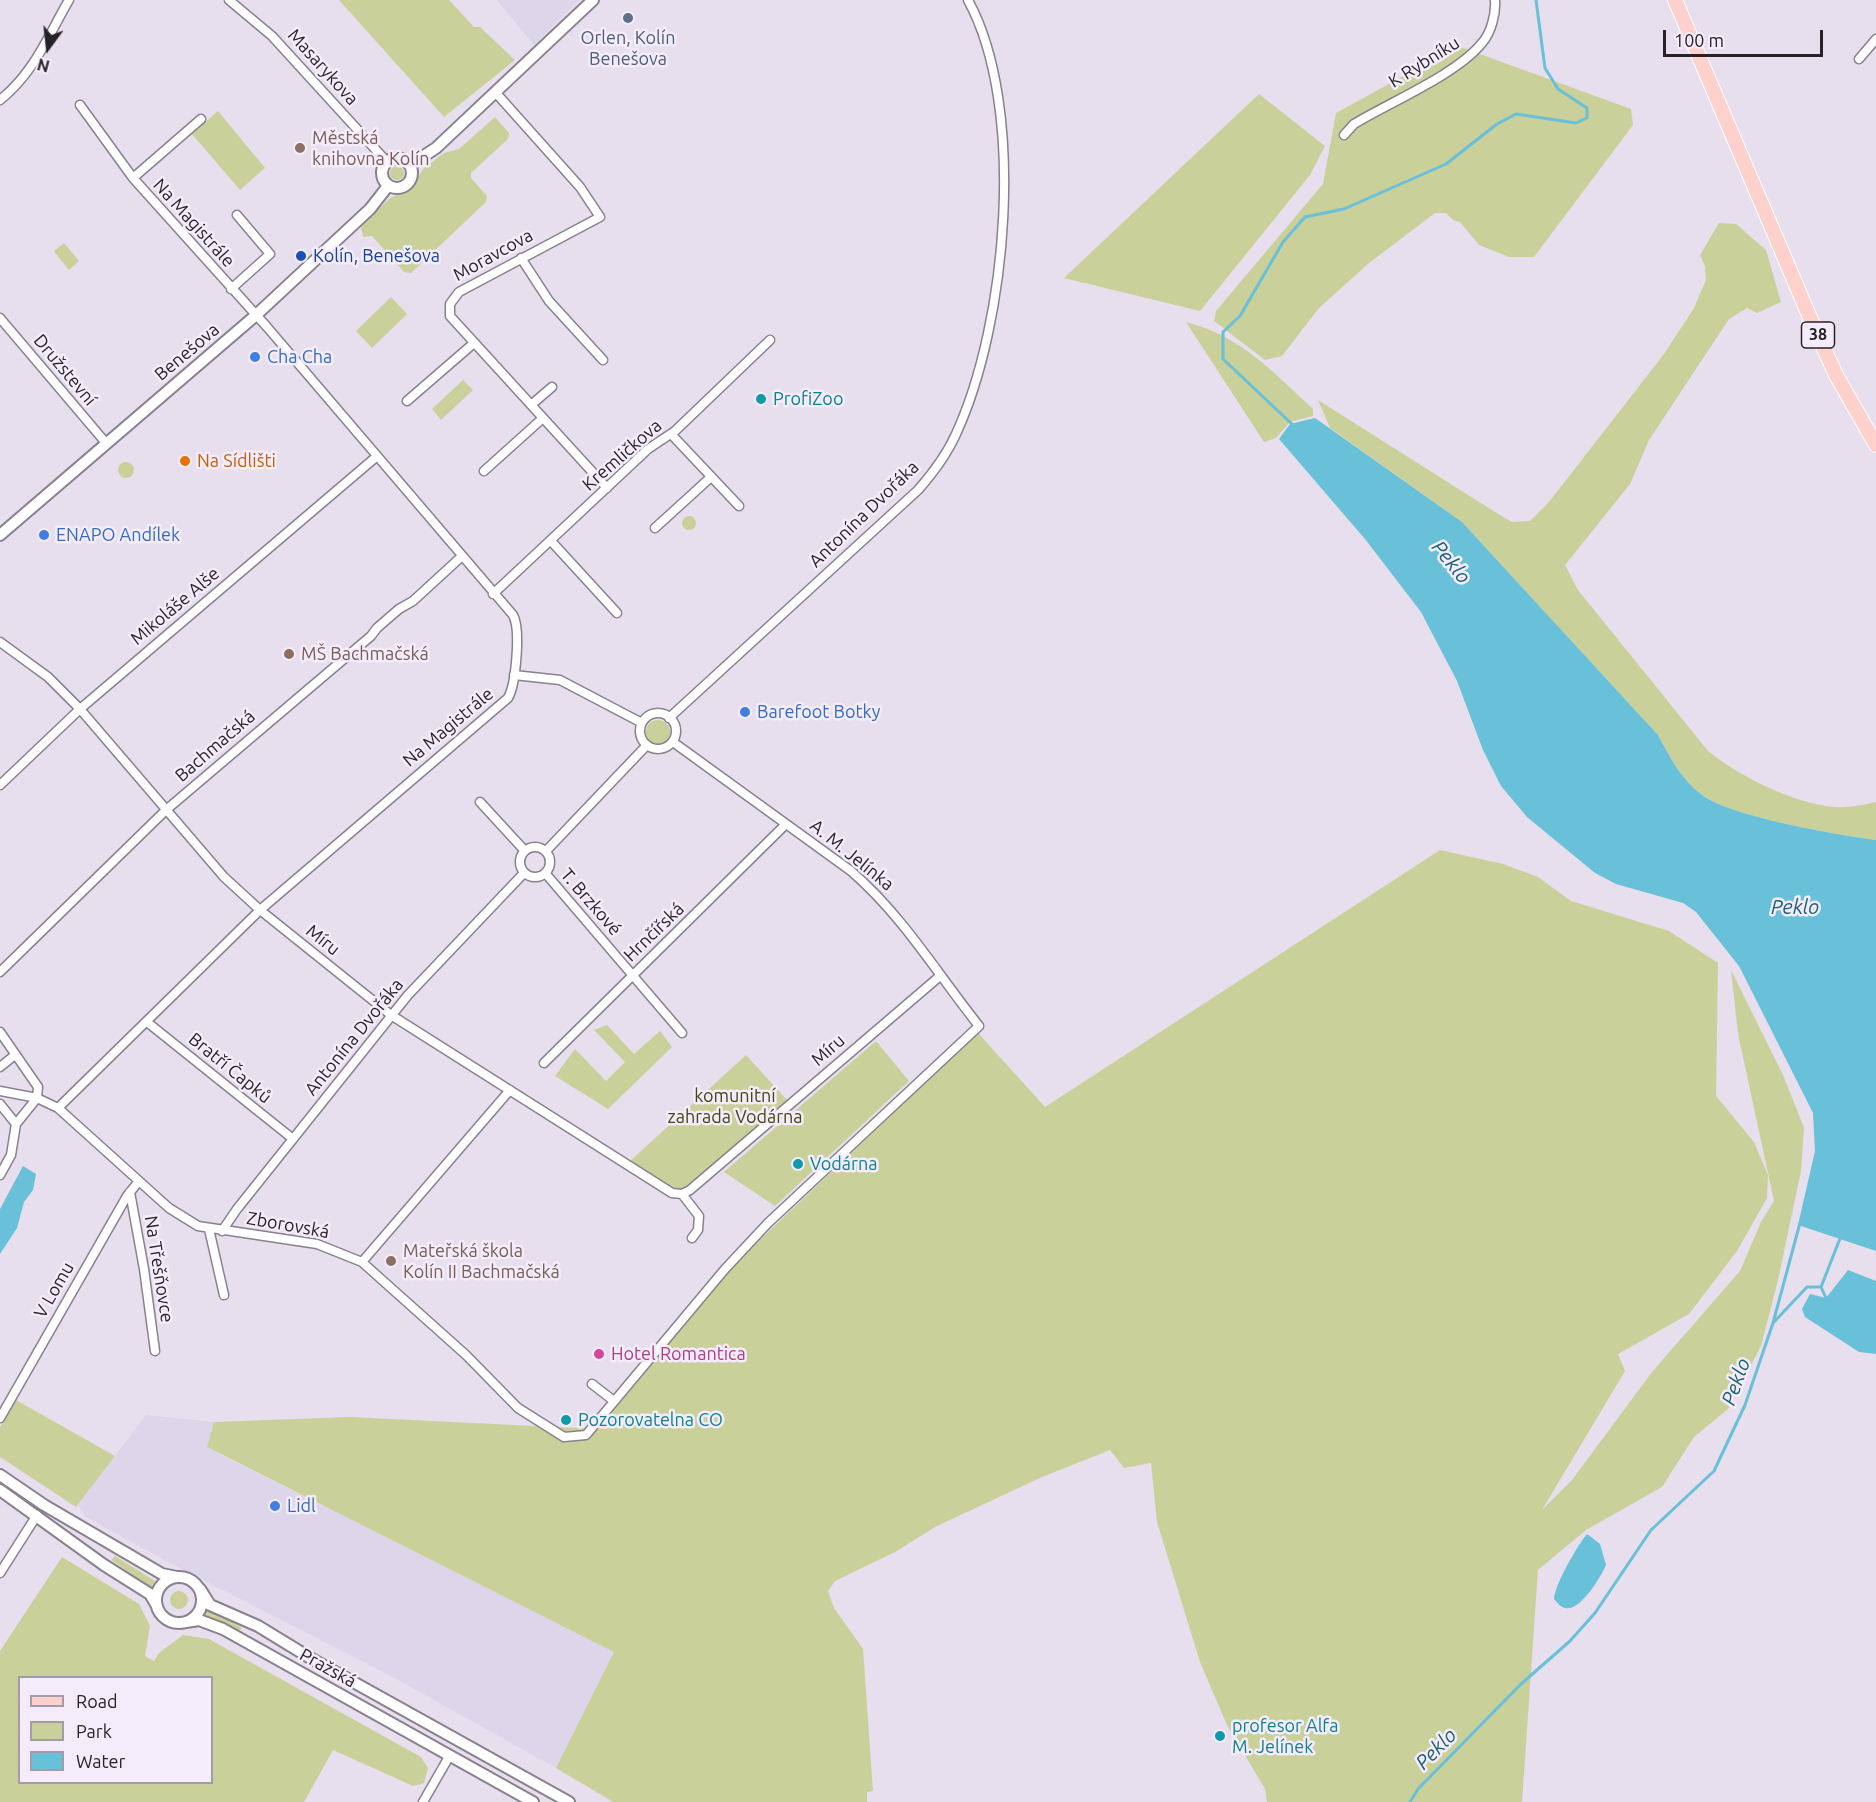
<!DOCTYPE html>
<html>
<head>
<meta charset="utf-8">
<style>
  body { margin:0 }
  #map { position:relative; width:1876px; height:1802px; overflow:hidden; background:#e7dfed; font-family:Ubuntu,sans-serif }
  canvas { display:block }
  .legend { position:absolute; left:18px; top:1676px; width:195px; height:108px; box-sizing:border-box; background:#f4ecfb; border:2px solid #a29ca7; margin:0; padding:8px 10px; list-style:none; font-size:18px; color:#262328 }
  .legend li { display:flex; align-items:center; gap:12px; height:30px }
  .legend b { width:30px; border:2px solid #a29ca7 }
  .north { position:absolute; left:18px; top:18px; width:60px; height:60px; -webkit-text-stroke:4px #f4ecfb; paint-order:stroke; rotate:195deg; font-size:16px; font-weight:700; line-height:24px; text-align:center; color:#262328 }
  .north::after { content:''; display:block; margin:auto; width:21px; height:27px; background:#262328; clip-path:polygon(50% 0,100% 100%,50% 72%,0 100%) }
  .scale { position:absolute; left:1663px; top:30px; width:160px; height:27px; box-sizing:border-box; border:3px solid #262328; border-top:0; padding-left:8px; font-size:18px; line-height:21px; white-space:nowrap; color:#262328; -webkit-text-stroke:4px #f4ecfb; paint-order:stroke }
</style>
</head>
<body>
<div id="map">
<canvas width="1876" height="1802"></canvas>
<ul class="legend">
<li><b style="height:8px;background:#fed1cd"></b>Road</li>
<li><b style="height:16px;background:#cad09a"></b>Park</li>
<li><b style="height:16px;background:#68c0d9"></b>Water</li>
</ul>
<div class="north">N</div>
<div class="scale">100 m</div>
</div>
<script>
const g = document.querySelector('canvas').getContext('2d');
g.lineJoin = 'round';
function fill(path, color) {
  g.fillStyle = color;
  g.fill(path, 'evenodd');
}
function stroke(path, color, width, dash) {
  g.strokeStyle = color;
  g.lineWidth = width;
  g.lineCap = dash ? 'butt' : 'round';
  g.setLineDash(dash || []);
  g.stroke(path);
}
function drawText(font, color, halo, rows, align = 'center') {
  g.font = font + ' Ubuntu,sans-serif';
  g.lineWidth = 5;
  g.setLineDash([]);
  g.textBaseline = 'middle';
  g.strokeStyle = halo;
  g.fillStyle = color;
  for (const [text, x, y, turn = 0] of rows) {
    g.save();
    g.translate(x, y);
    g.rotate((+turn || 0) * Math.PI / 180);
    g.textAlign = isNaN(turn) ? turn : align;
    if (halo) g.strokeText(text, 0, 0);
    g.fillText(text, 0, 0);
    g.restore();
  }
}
fill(new Path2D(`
  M497,0h82l-45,45z
  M146,1415l68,7 -7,25 16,9 392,196 -59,116 -167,-93 -219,-112 -84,-46 -8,-12z`), '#ddd5ea');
fill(new Path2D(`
  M339,0h110l25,27h6l35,33 -71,57z
  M1458,46l173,63 2,16 -99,132h-25l-30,-12 -19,-23 -7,-2 -7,-7h-11l-66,50 -50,45 -37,48 -17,4 -51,-39 2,-10 107,-127 13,-71z
  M1259,94l66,52 -15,29 -110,136 -136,-33z
  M218,111l47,57 -25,22 -48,-56z
  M495,117l14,16 -1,6 -37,34v5l16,18 -1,6 -75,71 -7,-1 -32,-36 -9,1 -2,-10 29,-29 21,-9 12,-20 21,-16 15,-4z
  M390 173a7 7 0 1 1 14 0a7 7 0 1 1-14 0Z
  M1719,223l17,1 30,26 15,52 -24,11 -10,-5 -18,11 -80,121 -19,44 -65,81 13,25 130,161c31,25 86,53 127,56 13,1 28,-2 41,-5v38c-38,-5 -141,-23 -171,-43 -23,-16 -34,-38 -47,-62l-196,-213 -132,-94 -12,-28 177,112 17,10 18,-1 19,-19 115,-148 30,-46 12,-28 -1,-14 -5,-11z
  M64,243l15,18 -10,9 -15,-19z
  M391,297l16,17 -35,34 -16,-17z
  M1186,322c55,14 87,50 127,87v7l-23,6 -14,16 -12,4z
  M463,380l10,10 -32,30 -9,-11z
  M118 470a8 8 0 1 1 16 0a8 8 0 1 1-16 0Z
  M682 523a7 7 0 1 1 14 0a7 7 0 1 1-14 0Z
  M646 732a12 12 0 1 1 24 0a12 12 0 1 1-24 0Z
  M1440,850l63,14 35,13 33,24 98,30 49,32 -2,133 38,46 14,33 -1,23 -30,53 -48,63 -71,40 7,17 -83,139 30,-30 80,-108 88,-101 21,-49 13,-21 -36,-167 -7,-64 52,105 21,53 -3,43 -23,109 -17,66 -33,63 -34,28 -32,50 -76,43 -48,40 -16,232h-255l-2,-13 -38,-64 -27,-63 -43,-140 -6,-59 -27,5 -14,-18 -68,27 -105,49 -42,26 -60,29 -7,10 6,17 29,41 10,142 -6,1v10h-254l-57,-34 58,-116 -407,-205 7,-25 136,-5 246,12 132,-159 250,-237 67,74z
  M607,1025l27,29 26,-23 12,16 -64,62 -53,-33 20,-27 31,32 19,-19 -31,-32z
  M876,1041l33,40 -134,125 -51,-34z
  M746,1055l42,46 -105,89 -10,-1 -44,-27z
  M16,1400l99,56 -39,51 -76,-50v-30z
  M115,1556l40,25 -3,7 -41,-28z
  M62,1557l77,47 11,22 -5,30 9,5 5,-8 24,-18 26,4 212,118 7,11 -4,15 -11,3 -80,-36 -29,52h-304v-151zM20,1678h192v104h-192z
  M170 1600a9 9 0 1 1 18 0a9 9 0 1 1-18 0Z
  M208,1610l33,17v3l-4,1 -31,-13 -3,-3z`), '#cad09a');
fill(new Path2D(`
  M1315,418l147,104 196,213c13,24 24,46 47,62 30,20 133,38 171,43v411l-78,-26 17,-74 -2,-38 -74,-147 -43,-54 -13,-9 -67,-19 -21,-11 -68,-56 -26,-31 -18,-36 -26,-69 -36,-69 -56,-73 -86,-100 11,-15z
  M23,1166l13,8 -3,16 -9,12 -7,26 -17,26v-45z
  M1848,1270l28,11v73l-17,-2 -54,-35 -3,-8 8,-15 16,4z
  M1587,1534l13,10 6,21c-5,12 -26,47 -41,43 -5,-1 -8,-6 -11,-9 1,-15 23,-53 33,-65z`), '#68c0d9');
stroke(new Path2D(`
  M1294,426l-71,-67v-27l17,-16 43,-74 22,-25 39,-8 102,-45 51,-40 19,-10 60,9 11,-5v-10l-29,-19 -13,-21 -9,-68
  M1821,1287l5,11
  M1773,1323l27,-100
  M1410,1802l8,-13 103,-105 49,-43 25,-28 56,-83 63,-59 31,-66 28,-82 34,-36h14l20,-51`), '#68c0d9', 3);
const minor = new Path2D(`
  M229,0l43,36 115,126
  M1859,59l17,-20
  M496,93l84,94 20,30 -141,75 -9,12v12l157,172
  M0,100c34,-27 48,-64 69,-100
  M1344,135l10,-11c36,-22 102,-49 128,-81 9,-10 14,-29 13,-43
  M133,178l68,-59
  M521,258l28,43 54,59
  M231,289l39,-35 -33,-39
  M0,318l106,125
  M407,401l67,-58
  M531,405l21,-18
  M671,434l68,72
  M484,471l59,-53
  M655,528l56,-51
  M551,541l66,72
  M493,594l155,-145 27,-18 95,-91
  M0,642l48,35 32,32 144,168 36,33 131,105 281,178 10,1 8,-4 250,-214
  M514,675l46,5 82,43
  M640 731a18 18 0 1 1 36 0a18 18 0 1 1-36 0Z
  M669,718l249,-228c15,-17 29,-36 38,-56 51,-110 71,-326 12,-434
  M0,785l80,-76 296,-252
  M480,802l45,49
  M520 862a15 15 0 1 1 30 0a15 15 0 1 1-30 0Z
  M546,851l101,-106
  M546,874l136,159
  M0,972l166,-162 205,-174 6,-8 22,-19 14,-8 48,-44
  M147,1022l146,117
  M0,1032l38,55 -1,11 -21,26 -5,31 -11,20
  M544,1063l242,-239
  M0,1067l15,-12
  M0,1091l37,7 21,10 111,100 29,18 119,18 45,18 104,93 52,53 46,29 22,-2 139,-166 43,-46 211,-197c-43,-54 -76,-110 -128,-155l-178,-129
  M0,1104l16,20
  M58,1108l202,-198 248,-212c8,-14 13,-69 5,-83l-246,-288 -134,-149 -53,-73
  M130,1192l14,77 11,82
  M682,1194l17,22 -1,14 -6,8
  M209,1229l15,66
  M222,1231l15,-22 171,-214 116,-122
  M362,1262l148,-172
  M592,1384l22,17
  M0,1418l127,-222 12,-15
  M0,1573l37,-58
  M423,1802l27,-47`);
const tertiary = new Path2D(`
  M382 173a15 15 0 1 1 30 0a15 15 0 1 1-30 0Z
  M410,165l26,-17 157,-148
  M0,535l255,-219 115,-107 18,-23
  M0,1475l44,30 118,69 15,3
  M0,1490l104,75 46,29 7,12
  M156 1600a23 23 0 1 1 46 0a23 23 0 1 1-46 0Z
  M200,1589l10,16 48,21 54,33 257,143
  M186,1622l13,-2 24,9 310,173`);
const primary = new Path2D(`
  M1675,0l136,320 25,55 40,70`);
stroke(minor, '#89818e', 11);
stroke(tertiary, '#89818e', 14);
stroke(primary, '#fff', 16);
stroke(minor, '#fff', 8);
stroke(tertiary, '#fff', 10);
stroke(primary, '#fed1cd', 14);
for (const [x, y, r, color] of [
  [628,18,6,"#5c6f8a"],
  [300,148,6,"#8d6e63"],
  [301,256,6,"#1a4fb4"],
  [255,357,6,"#3f7fe0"],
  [761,399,6,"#0f9aa8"],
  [185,461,6,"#e8710a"],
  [44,535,6,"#3f7fe0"],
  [289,654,6,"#8d6e63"],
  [745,712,6,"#3f7fe0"],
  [798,1164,6,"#0f9aa8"],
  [391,1261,6,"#8d6e63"],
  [599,1354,6,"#d1479c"],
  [566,1420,6,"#0f9aa8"],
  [275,1506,6,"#3f7fe0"],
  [1220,1736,6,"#0f9aa8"]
]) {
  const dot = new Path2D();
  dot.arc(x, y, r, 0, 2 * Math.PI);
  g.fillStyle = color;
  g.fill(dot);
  stroke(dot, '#f4ecfb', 2);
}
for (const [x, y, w] of [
  [1818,335,33]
]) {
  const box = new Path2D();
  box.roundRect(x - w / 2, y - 13, w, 26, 4.5);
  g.fillStyle = '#f4ecfb';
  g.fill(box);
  stroke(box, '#262328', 1.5);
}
drawText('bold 16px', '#262328', null, [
  ["38",1818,335]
]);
drawText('18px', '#4e5e75', '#f4ecfb', [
  ["Orlen, Kolín",628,38],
  ["Benešova",628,59]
]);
drawText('18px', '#262328', '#f4ecfb', [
  ["K Rybníku",1424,62,-32],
  ["Masarykova",323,67,48],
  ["Na Magistrále",194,223,48],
  ["Moravcova",493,255,-29],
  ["Benešova",187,352,-40],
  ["Družstevní",65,370,50],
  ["Kremličkova",622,455,-41],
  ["Antonína Dvořáka",864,514,-44],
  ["Mikoláše Alše",175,606,-40],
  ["Na Magistrále",448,727,-40],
  ["Bachmačská",215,746,-41],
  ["A. M. Jelínka",852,855,39],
  ["T. Brzkové",591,902,49],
  ["Hrnčířská",654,932,-44],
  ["Míru",323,940,39],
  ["Antonína Dvořáka",354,1037,-51],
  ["Míru",828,1050,-41],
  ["Bratří Čapků",230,1068,39],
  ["Zborovská",288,1225,10],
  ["Na Třešňovce",159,1269,81],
  ["V Lomu",54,1290,-60],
  ["Pražská",328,1668,29]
]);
drawText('18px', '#785e54', '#f4ecfb', [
  ["Městská",312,138],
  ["knihovna Kolín",312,159],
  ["MŠ Bachmačská",301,654],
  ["Mateřská škola",403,1251],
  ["Kolín II Bachmačská",403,1272]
], 'left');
drawText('18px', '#164399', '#f4ecfb', [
  ["Kolín, Benešova",313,256]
], 'left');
drawText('18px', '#366cbe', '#f4ecfb', [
  ["Cha Cha",267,357],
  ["ENAPO Andílek",56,535],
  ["Barefoot Botky",757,712],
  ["Lidl",287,1506]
], 'left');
drawText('18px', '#0d838f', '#f4ecfb', [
  ["ProfiZoo",773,399],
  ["Vodárna",810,1164],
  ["Pozorovatelna CO",578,1420],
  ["profesor Alfa",1232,1726],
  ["M. Jelínek",1232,1747]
], 'left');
drawText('18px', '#c56008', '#f4ecfb', [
  ["Na Sídlišti",197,461]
], 'left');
drawText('18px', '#444712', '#f4ecfb', [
  ["komunitní",735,1096],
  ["zahrada Vodárna",735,1117]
]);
drawText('18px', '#b23c85', '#f4ecfb', [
  ["Hotel Romantica",611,1354]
], 'left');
drawText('italic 20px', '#186072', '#f4ecfb', [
  ["Peklo",1451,562,51],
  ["Peklo",1795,907],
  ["Peklo",1736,1382,-70],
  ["Peklo",1436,1749,-45]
]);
</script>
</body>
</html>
